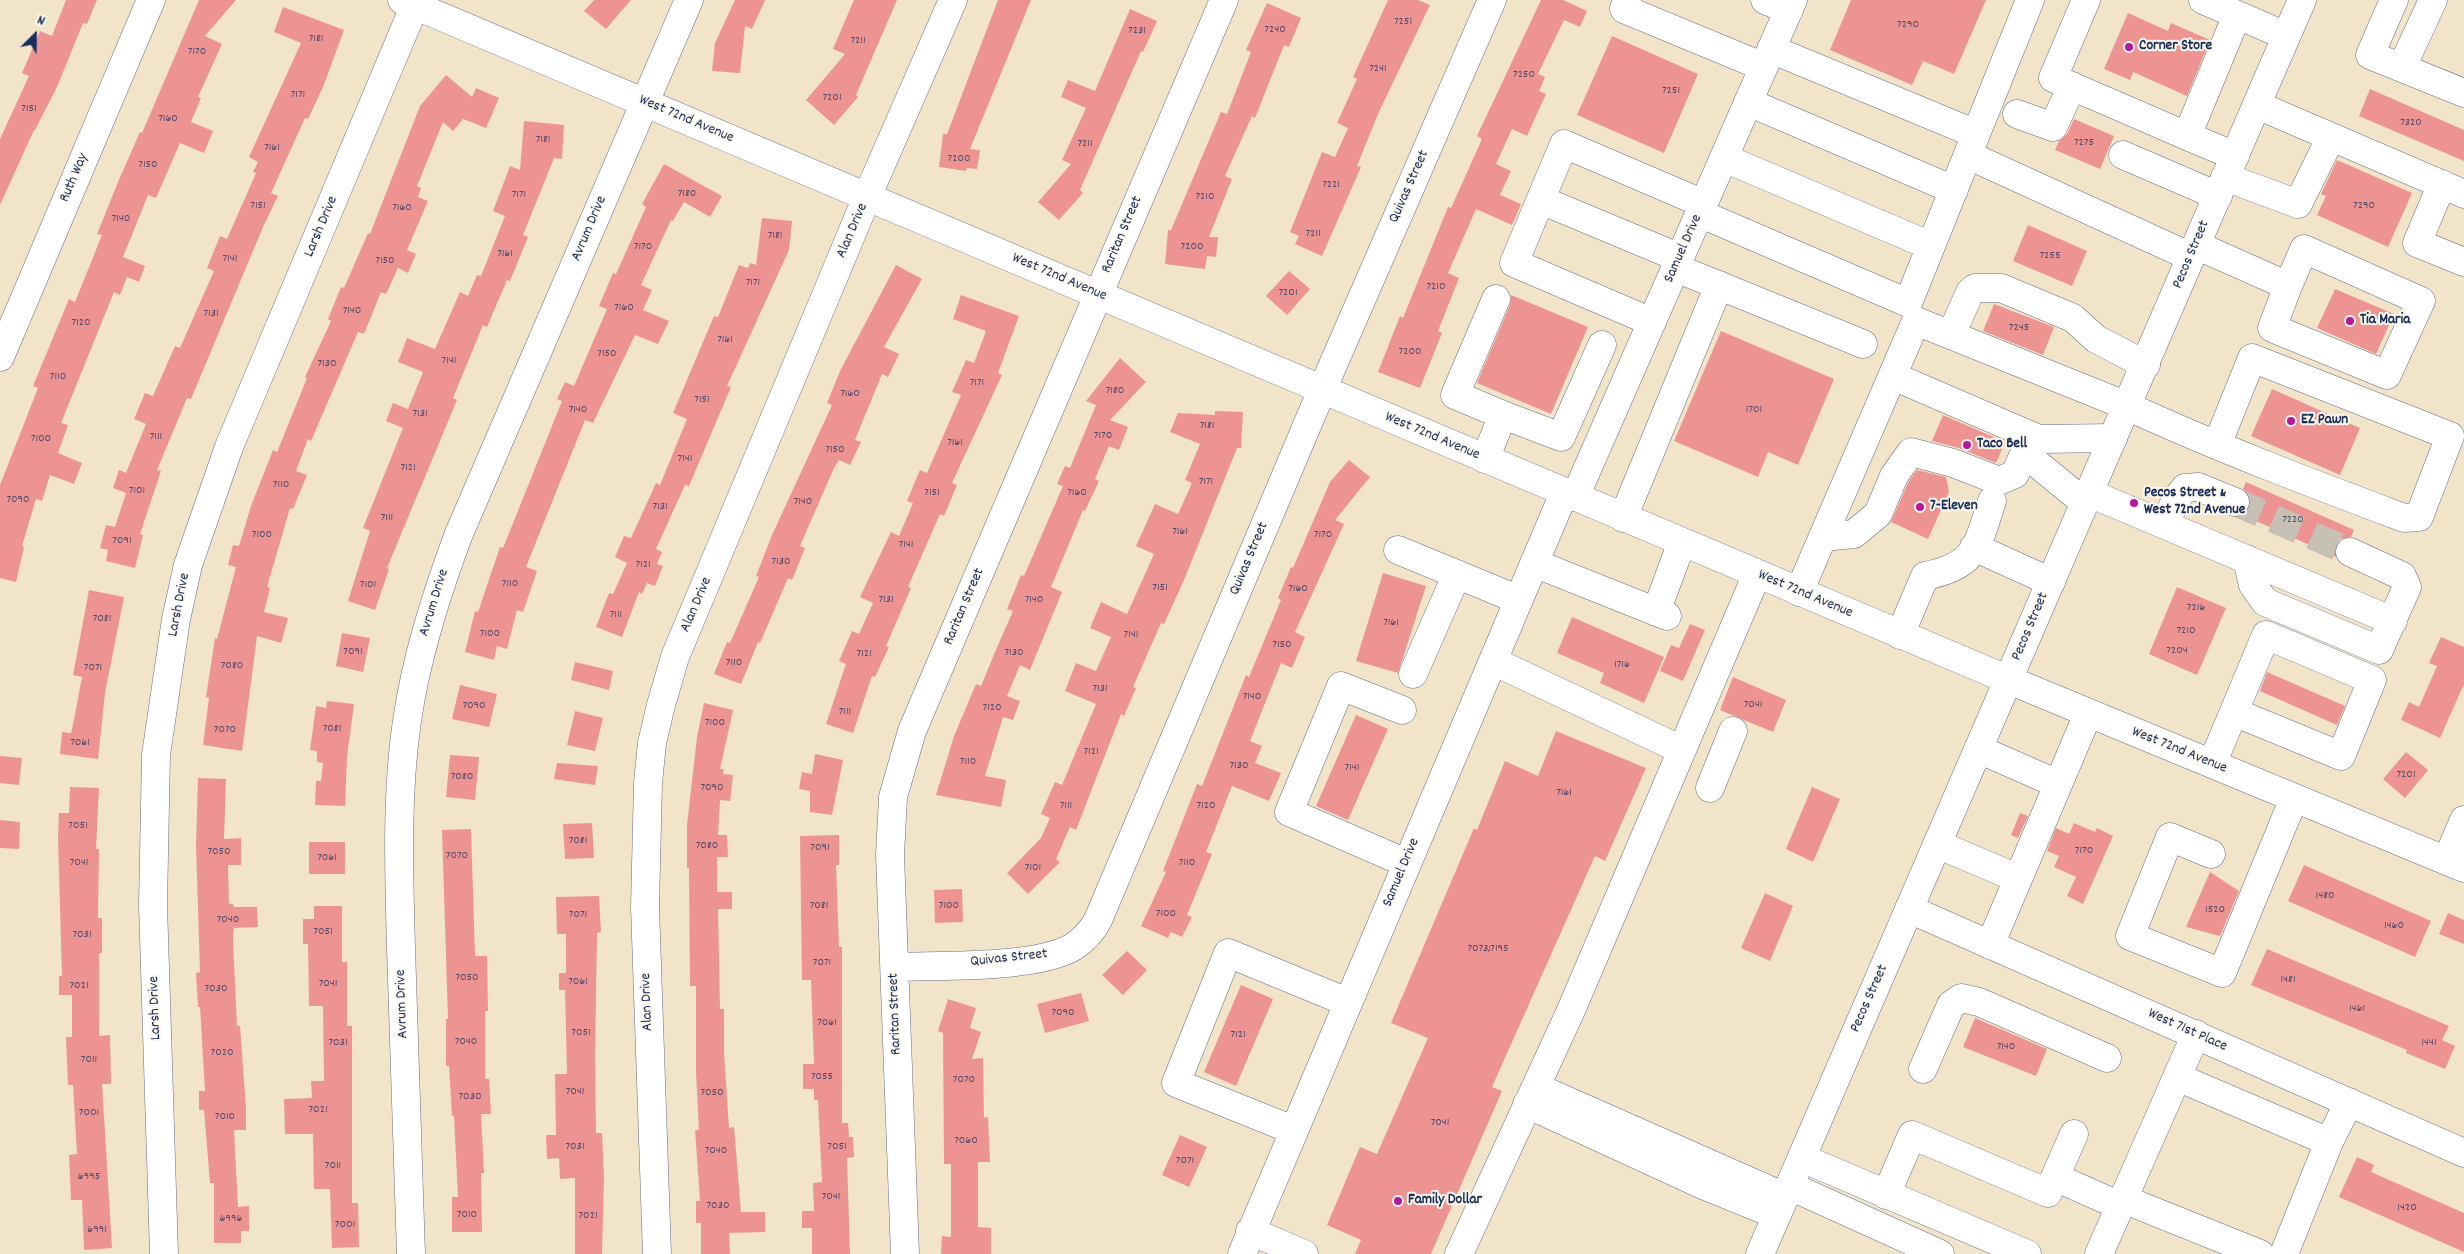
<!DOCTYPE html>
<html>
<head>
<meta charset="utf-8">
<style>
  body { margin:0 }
  #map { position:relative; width:2464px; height:1254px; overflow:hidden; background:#f2e4c9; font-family:Dekko,sans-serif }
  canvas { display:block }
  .north { position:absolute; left:10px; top:10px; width:50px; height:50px; -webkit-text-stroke:4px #fbf7ec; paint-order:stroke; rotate:23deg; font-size:14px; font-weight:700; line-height:20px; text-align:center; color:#1b2f5e }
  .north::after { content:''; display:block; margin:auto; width:18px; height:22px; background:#1b2f5e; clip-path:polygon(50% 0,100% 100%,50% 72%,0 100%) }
</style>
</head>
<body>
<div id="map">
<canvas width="2464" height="1254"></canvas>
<div class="north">N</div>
</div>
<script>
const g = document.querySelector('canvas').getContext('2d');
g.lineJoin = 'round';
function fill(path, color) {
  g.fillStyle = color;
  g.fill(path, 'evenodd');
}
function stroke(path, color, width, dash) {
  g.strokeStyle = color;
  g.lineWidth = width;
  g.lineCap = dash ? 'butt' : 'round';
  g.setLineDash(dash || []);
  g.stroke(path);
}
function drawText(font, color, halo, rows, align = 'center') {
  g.font = font + ' Dekko,sans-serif';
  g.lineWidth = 4;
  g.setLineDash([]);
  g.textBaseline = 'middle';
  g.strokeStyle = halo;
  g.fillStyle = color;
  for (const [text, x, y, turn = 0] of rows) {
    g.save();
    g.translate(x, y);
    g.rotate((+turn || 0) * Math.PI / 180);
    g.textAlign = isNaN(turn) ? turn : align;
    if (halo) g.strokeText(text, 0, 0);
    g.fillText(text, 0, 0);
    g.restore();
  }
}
fill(new Path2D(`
  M66,0h31l-10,24 -4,-1 -26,64 -22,43h-1l-34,75v-66l29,-63 -7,-3 18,-42 12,5z
  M199,0h37l-31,36 17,8 -24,53 3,1 -10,24 22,9 -9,22 -24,-10 -24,55 -8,-3 -25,62 22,9 -6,16 -12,-5 -7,18 -6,-3 -53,131 7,2 -10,28 24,10 -8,21 -24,-9 -8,26 -6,-2 -14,47 2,1 -8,35 -16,-4v-93l38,-97 -5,-2 36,-87 6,3 27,-67 -5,-1 21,-52 22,-50 2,1z
  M594,0h37l-25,29 -22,-18z
  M735,0h30l-13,29 -7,-3 -5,47 -28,-2 3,-28z
  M854,0h43l-41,95 2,2 -24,28 -28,-25 39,-46 -12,-5z
  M998,0h33l-61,149 10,1 -3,19 -10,-1 -1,3 -27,-4 4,-33h4z
  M1388,0h30l12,5 -52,109 -21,52 4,1 -39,89 -27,-12 4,-8 -9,-4 32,-80 13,5 13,-29 -11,-5 20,-44 -4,-2z
  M1541,0h22l24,11 -7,16 -16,-7 -26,54 7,3 -6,14 7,3 -19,42 -15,-7 -16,35 15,7 -11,24 21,9 -9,21 -36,-16 -28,64 11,5 -21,53 4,2 -22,55 -42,-16 22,-56 3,2 45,-111 3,1 31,-69 -5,-3z
  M1851,0h135l-32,74 -31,-13 -11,24 -82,-35z
  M1267,3l34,15 -12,29 -5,-2 -29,73 -3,-2 -27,60 7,3 -23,58h9l-2,20 -9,-1 -2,13 -40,-5 3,-34h3l50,-118 6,2 24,-62 -5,-2z
  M283,7l61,23 -21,57 -15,32 -3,-1 -34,75 7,3 -15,31 -72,172 -4,-1 -30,72 4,1 -21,63 3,1 -8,33 -29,-7 2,-11 -8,-2 6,-23 9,2 11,-34 -13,-5 6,-18 7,3 20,-49 -12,-5 11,-26 8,3 22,-50 5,2 34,-77 -7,-3 13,-32 7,3 29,-66 -3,-1 5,-10 -9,-5 52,-114 -27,-11z
  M1130,9l27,12 -14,31 -2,-1 -61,139 3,3 -24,27 -21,-18 33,-38 -9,-4 24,-52 -25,-11 7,-17 27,11z
  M2128,13l40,18 3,-8 39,17 -23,56 -54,-24 -3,8 -26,-11z
  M1612,36l86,38 -34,79 -87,-38z
  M446,75l26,22 4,-9 23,10 -13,30 -23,-9 -10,12 -10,-9 -26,64 4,2 -3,9 10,4 -21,49 9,4 -8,19 -10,-5 -12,26 -5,-2 -17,42 -6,-2 -47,109 -3,-2 -12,32 11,4 -14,34 -3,-1 -23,79 3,1 -6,24 24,6 -7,25 -24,-7 -15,115 -39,-6 6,-47 -3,-1 9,-59 2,1 19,-72 -8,-2 5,-20 6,1 12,-40 22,-56 4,2 30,-74 -2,-1 26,-56 -3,-2 13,-32 3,1 24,-55 2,1 50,-128z
  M2370,89l94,41v31l-105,-45z
  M2074,119l40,17 -14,33 -45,-19 4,-9 8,-7z
  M524,121l40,4 -2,34 -8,-1 -31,77 5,2 -18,44 -3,-1 -20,47 -4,-2 -30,73 4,2 -70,168 2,1 -14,41 -27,-9 22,-70 -7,-3 40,-100 -17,-7 7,-18 15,6 15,-37 -25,-10 9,-24 28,11 25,-57 8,4 9,-21 4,1 24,-60 -12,-5 17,-45 10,4z
  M2337,160l75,33 -24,54 -71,-32 9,-19 -5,-2z
  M664,164l58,32 -12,21 -26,-15 -11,19 -2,-1 -30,65 11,5 -9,20 26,11 -11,23 -23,-9 -42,88 -8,-3 -59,147 11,4 -14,41 -6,-2 -10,39 -10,-3 -3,14 -29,-8 10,-41 3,1 22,-65 3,1 59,-147 -5,-2 8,-17 9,4 33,-77 -8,-3 14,-33 3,1 30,-67 -4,-3z
  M762,218l30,3 -3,29 -62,136 4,1 -42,99 -4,-1 -29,64 6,3 -5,12 6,2 -8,20 -8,-3 -5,11 -3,-2 -17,45 -26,-10 13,-34 4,1 14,-31 -12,-6 9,-21 7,2 25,-55 4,2 27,-66 -14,-6 41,-97 4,1 21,-52 9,3 2,-5 6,2z
  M2028,225l59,26 -15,35 -59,-25z
  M896,265l26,14 -38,68 15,7 -11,23 -6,-3 -27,66 6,2 -11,23 -11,-5 -5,8 -34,78 5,2 -13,32 -4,-2 -28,65 -2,-1 -17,42 -27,-10 13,-32 3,1 29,-66 -3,-1 16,-41 60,-130 -5,-2 13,-32z
  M1289,271l21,18 -23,26 -21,-19z
  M2335,289l59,25 -18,40 -59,-26z
  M961,295l58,21 -21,57 4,2 -50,108 5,2 -13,31 -4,-2 -32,73 3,1 -25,58 3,1 -14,30 -3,-1 -19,57 -27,-9 20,-60 -7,-3 13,-30 7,3 14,-31 -13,-6 31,-65 8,4 14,-33 -6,-2 13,-31 7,3 34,-78 -9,-3 14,-32 8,3 12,-32 -33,-12z
  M1511,295l77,32 -37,87 -74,-31 33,-78z
  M1994,304l60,23 -11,28 -60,-24z
  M1721,331l113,48 -36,86 -30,-13 -10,25 -84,-36z
  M1120,358l26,24 -36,38 18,7 -9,23 -10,-4 -14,33 4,2 -14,30 -2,-1 -32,77 11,5 -32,78 -10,-5 -13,31 13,5 -7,19 -10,-3 -18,59 21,4 -5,27 -65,-12 18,-59 22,-52 5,2 17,-41 15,-34 -6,-2 14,-34 3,1 39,-90 -6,-2 8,-18 5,2 26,-63 -10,-4z
  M2272,389l88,39 -20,47 -89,-39z
  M1215,411l28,1 -2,36h-4l-53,132 -20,44 -3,-1 -28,64 3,1 -12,28 -3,-2 -45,116 -6,-3 -14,32 4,3 -32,32 -21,-21 34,-35 9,-20 -9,-4 14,-32 7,3 34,-81 -31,-13 11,-28 20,8 15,-34 -21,-9 11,-26 26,12 27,-60 -18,-8 19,-42 23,10 14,-31 -7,-3 15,-36 -30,-12 8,-19 37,2z
  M1943,415l62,27 -9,21 -37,-15 -27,-7z
  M1349,460l21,17 -35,43 9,4 -49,108 10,5 -13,31 -11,-5 -31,78 12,5 -7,17 26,10 -12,28 -37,-15 -26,66 6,2 -25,61 5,2 -10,20 -11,-5 -3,6 -27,-12 25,-54 -3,-1 34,-87 5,2 44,-111 3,2 32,-77 -3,-2 13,-31 2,1 37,-86z
  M1917,470l29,7 3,15 -21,47 -37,-17 17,-39z
  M2246,482l108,48 -3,7 -10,2 -5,6v12l-93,-42 6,-7 1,-8 -2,-7 -5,-4z
  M1383,573l43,13 -28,87 -42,-12z
  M2177,587l49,21 -29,67 -48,-21z
  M89,590l35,7 -19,96 -7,66 -38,-5 2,-22 9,1 3,-13 8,-43 -9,-2z
  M1572,617l92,40 -20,46 -44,-20 4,-10 -47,-20z
  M1690,624l15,6 -22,51 -23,-10 11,-26 8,3z
  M342,633l28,5 -7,34 -27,-6z
  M2441,637l23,10v37l-24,54 -39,-18 8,-18 10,5 18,-41 -8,-3z
  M575,662l38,9 -4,19 -38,-10z
  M2267,672l78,34 -8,19 -77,-34z
  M1733,677l53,23 -13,32 -53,-22z
  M460,685l37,9 -8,33 -37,-8z
  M327,701l27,3 -7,53 -2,49 -30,-1 1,-24h5l2,-18 -6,-1v-11l-7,-1 6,-44 10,2z
  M704,703l29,7 -13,59h4l-1,5 10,1 -3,26 -10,-1 -2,35h9l1,22h-11v35h15v17h-14l2,100h4v43l5,76 5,-1 7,85h24v20l-36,1 1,21h-29v-31h-5v-22h4l-5,-71h4l-3,-58v-86h-6l-1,-118h-2v-43l10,-88z
  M575,711l28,7 -8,33 -28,-6z
  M1356,715l32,14 -40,91 -32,-14z
  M1556,731l90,37 -41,93 -10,-5 -103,231 10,4 -71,163h-76l6,-14 -34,-15 33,-78 17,7 51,-116 -37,-15 83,-195 3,2 28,-69 33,15z
  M2406,752l22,18 -23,28 -22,-19z
  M815,754l28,6 -11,55 -22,-3v-21l-11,-2 3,-17 10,2z
  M450,755l29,2 -4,43 -29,-3z
  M0,756l22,2 -3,27 -19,-2z
  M557,763l41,3 -3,19 -41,-6z
  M198,778l28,1 -2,60 17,-1v27h-13l1,39h4l1,3h23l1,20 -24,1 -1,13 4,85h3l6,82v22h-12l4,77 11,-1v25h-8v12h-27v-60h-4l-6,-73h-5v-19h6l-5,-84h-2l-2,-34 4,-1 -4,-127z
  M70,787l29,1 -3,61h3l-1,69h4v35h-3v83l11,-1 1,49h-9l10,164 -28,2 -2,-50h-11l-2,-45 8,-1 -4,-69h-5l-2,-48h6v-42h-13v-19h3l-4,-138 1,-25h10z
  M1812,787l28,12 -27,63 -27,-13z
  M2020,813l8,3 -10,22 -7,-3z
  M0,820l20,2 -1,27 -19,-1z
  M592,823l2,35 -29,1 -2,-35z
  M2074,823l21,9 2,-4 16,8 -30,68 -16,-8 9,-19 -22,-10 5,-11 -12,-5 9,-23 13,6z
  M471,829l4,127h12l1,55h-3v68h4l2,35h-10l3,59h-3l1,59h-30v-35h6l-4,-81h-2l-3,-50h-3v-47h2l-6,-189z
  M839,835v30h-3l3,82h3v176h6l1,14h4l1,20 -7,1 3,96h-38v-26h-10v-17h12l-1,-28 9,-1 -4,-82h-4v-11h-11v-25h11l-3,-84h-9l-2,-144z
  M309,842h36v32h-36z
  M2304,865l127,56 -16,36 -127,-56z
  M2210,872l29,19 -19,45 -34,-9z
  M962,889l1,33 -28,1 -1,-33z
  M1765,893l28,13 -23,55 -29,-13z
  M599,896l2,36 -4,1 -2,122 1,78h6l2,44 -2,77h-27v-76l-15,1 -1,-21 -12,1 -1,-24h10l-1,-61h12l-2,-84h-6v-17h7v-39h-9l-1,-37z
  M314,906h28v56h5v64h5v177h6l1,44 -27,1 -2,-59h-16l-1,-55h-28l-1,-35 28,-1 -1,-17h13l-1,-75h-14l-1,-62h-5v-25h11z
  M2448,913l16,7v24l-25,-10z
  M2267,949l182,77 -7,14 13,6 -10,23 -39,-16 1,-3 -156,-65z
  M1127,951l20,19 -24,25 -21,-20z
  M1241,985l32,14 -37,87 -32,-14z
  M1081,993l8,28 -44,12 -8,-29z
  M948,999l28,9 -6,20 11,4 -9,27 11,-1 1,60 4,-1 2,45h-12v65l13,1v26h-50l1,-18 9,1v-73h-7l-1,-131 -5,-2z
  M1975,1018l72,31 -11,27 -73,-29z
  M1180,1135l27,12 -18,40 -27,-12z
  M2357,1157l17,8 -3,7 93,41v39l-125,-55z`), '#ed9492');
stroke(new Path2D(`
  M2235,502l115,50`), '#c7c0b4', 28, [28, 14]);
const minor = new Path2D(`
  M1627,0l-3,9 140,58
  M1765,0l24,10
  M2086,0l-33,78 134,58 50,-121
  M2203,0l83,36
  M2394,0l-24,55 94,38
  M1771,49l205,85
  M2402,67l31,-67
  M1748,102l206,88
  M2257,105l207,89
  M2017,114l36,13 19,-41
  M2187,136l48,20
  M1968,155l223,102
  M2123,155l95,41
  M1724,158l207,88
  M2225,177l73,27 33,-67
  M2442,184l-25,59 47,19
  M1541,200l139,58
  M1699,213l209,90 122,-303
  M2196,245l92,41 16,-37 117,52 -34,74 -115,-47 16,-42
  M1676,268l187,76
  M1652,322l-138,-59 50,-119 140,60
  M1951,335l19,-43 5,-4h26l72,30 23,21 50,26
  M0,357l151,-357
  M1893,376l146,63 74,-1
  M1503,415l58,22 41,-92
  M2024,453l61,50
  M1485,459l18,-44 -48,-20 41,-96
  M2089,493l304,128
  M1575,497l218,-497
  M1623,518l96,-233
  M2165,524l11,-25 9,-11 13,-1 37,15
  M1823,537l31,-3 24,-20 16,-38 17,-24 42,11 46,18 16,-7 17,-38
  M1974,547l77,35
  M1398,550l121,50
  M2247,559l6,26 12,17 114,48 28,-63 -5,-11 -52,-24
  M1534,563l133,53
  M1799,592l117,-271 211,85c91,42 184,77 277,112l15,-1 31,-81 -198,-78 -35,87
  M1656,612l26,-70
  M1900,635l25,-59c51,-10 52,-29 67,-75
  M1493,661l189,89
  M1413,674l44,-100
  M2009,680l455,188
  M1402,710l-61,-24 -52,126 117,51
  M1978,749l80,35
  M2212,764l54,-129 106,45 -31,76 -107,-44
  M1710,788l23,-57
  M1937,844l80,34
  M2211,854l-41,-17 -40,99 92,37 72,-175
  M2447,860l17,-40
  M1909,909l555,244
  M1990,945l98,-231
  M895,967c45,-2 140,2 178,-20 11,-7 19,-16 25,-27l224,-530 170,-390
  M1923,1069l28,-64 10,-7 18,4 128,56
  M2177,1077l152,65
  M1536,1087l249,110
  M1527,1104l176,81 74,30
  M1293,1130l-117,-47 52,-130 119,49
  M1802,1158l225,96
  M2055,1177l65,29
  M1790,1186l150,68
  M1886,1195l26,-60 136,58 26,-59
  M2123,1199l137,55
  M1250,1231l54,23
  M164,1254l-11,-349 3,-150 20,-136 12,-54 41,-118 188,-447
  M411,1254c-3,-102 -7,-204 -10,-306 -2,-75 -5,-152 6,-227 9,-63 29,-125 51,-185l231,-536
  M657,1254l-12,-347 3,-124 4,-40 9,-38 14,-48 192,-460 86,-197
  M905,1254l-15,-399 3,-58 19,-66 312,-731
  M1242,1254l322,-761
  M1459,1254l113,-246 185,-434
  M2099,1254l97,-220
  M2284,1254l45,-112 20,-40`);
const major = new Path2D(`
  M402,0l1607,680
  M1760,1254l542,-1254`);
stroke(minor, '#666e83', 29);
stroke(major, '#666e83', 29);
stroke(minor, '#fff', 28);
stroke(major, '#fff', 28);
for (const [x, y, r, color] of [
  [2129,47,5,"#b5179e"],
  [2350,321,5,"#b5179e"],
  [2291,421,5,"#b5179e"],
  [1967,445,5,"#b5179e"],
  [2134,503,5,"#b5179e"],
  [1920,507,5,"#b5179e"],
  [1398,1201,5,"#b5179e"]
]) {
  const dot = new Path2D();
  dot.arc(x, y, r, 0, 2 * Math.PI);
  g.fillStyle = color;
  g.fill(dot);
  stroke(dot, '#fbf7ec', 2);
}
drawText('12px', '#50486b', null, [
  ["7251",1403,22],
  ["7290",1908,25],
  ["7240",1275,30],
  ["7231",1137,31],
  ["7181",316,39],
  ["7211",858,41],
  ["7170",197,52],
  ["7241",1378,69],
  ["7250",1524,75],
  ["7251",1671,91],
  ["7171",298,95],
  ["7201",832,98],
  ["7151",29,109],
  ["7160",168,119],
  ["7320",2411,123],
  ["7181",543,140],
  ["7275",2084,143],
  ["7211",1085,144],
  ["7161",272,148],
  ["7200",959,159],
  ["7150",148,165],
  ["7221",1331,185],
  ["7180",687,194],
  ["7171",519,195],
  ["7210",1205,197],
  ["7151",258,206],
  ["7290",2364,206],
  ["7160",402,208],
  ["7140",121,219],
  ["7211",1313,234],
  ["7181",775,236],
  ["7170",643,247],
  ["7200",1192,247],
  ["7161",505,254],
  ["7255",2050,256],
  ["7141",230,259],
  ["7150",385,261],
  ["7171",753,283],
  ["7210",1436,287],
  ["7201",1288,293],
  ["7160",624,308],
  ["7140",352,311],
  ["7131",211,314],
  ["7120",81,323],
  ["7245",2019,328],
  ["7161",725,340],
  ["7200",1410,352],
  ["7150",607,354],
  ["7141",449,361],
  ["7130",327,364],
  ["7110",58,377],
  ["7171",977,383],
  ["7180",1115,391],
  ["7160",850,394],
  ["7151",702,400],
  ["7140",578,410],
  ["1701",1754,410],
  ["7131",420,414],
  ["7181",1207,426],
  ["7170",1103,436],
  ["7111",156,437],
  ["7100",41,439],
  ["7161",955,443],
  ["7150",835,450],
  ["7141",685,459],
  ["7121",408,468],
  ["7171",1206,482],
  ["7110",281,485],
  ["7101",137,491],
  ["7151",932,493],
  ["7160",1077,493],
  ["7090",18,500],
  ["7140",803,502],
  ["7131",660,507],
  ["7111",387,518],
  ["7220",2293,520],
  ["7161",1180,532],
  ["7100",262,535],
  ["7170",1323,535],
  ["7091",122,541],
  ["7141",906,545],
  ["7130",781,562],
  ["7121",643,565],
  ["7110",510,584],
  ["7101",368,585],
  ["7151",1160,588],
  ["7160",1298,589],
  ["7131",886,600],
  ["7140",1034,600],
  ["7216",2196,608],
  ["7111",616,615],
  ["7081",102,619],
  ["7161",1391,623],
  ["7210",2186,631],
  ["7100",490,634],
  ["7141",1131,635],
  ["7150",1282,645],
  ["7204",2177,651],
  ["7091",353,652],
  ["7130",1014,653],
  ["7121",864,654],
  ["7110",734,663],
  ["1716",1622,665],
  ["7080",232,666],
  ["7071",93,668],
  ["7131",1100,689],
  ["7140",1252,697],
  ["7041",1753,705],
  ["7090",474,706],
  ["7120",992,708],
  ["7111",845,712],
  ["7100",715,723],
  ["7081",332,729],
  ["7070",225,730],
  ["7061",80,743],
  ["7121",1091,752],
  ["7110",968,762],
  ["7130",1239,766],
  ["7141",1352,768],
  ["7201",2406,775],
  ["7080",462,777],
  ["7090",712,788],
  ["7161",1564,793],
  ["7111",1066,806],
  ["7120",1206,806],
  ["7051",78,826],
  ["7081",578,841],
  ["7080",707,846],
  ["7091",820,848],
  ["7170",2084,851],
  ["7050",219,852],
  ["7070",457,856],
  ["7061",327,858],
  ["7041",79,863],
  ["7110",1187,863],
  ["7101",1033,868],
  ["1480",2325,896],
  ["7081",819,906],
  ["7100",949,906],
  ["1520",2215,910],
  ["7100",1166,914],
  ["7071",578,915],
  ["7040",228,920],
  ["1460",2394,926],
  ["7051",323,932],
  ["7031",82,935],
  ["7073;7195",1488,949],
  ["7071",822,963],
  ["7050",467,978],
  ["1481",2288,980],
  ["7061",578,982],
  ["7041",328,984],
  ["7021",79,986],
  ["7030",216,989],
  ["1461",2357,1009],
  ["7090",1063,1013],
  ["7061",827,1023],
  ["7051",581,1033],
  ["7121",1238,1035],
  ["7040",466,1042],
  ["7031",338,1043],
  ["1441",2429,1043],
  ["7140",2006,1047],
  ["7020",222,1053],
  ["7011",89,1060],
  ["7055",822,1077],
  ["7070",964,1080],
  ["7041",575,1092],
  ["7050",712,1093],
  ["7030",470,1097],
  ["7021",318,1110],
  ["7001",89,1113],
  ["7010",225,1117],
  ["7041",1440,1123],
  ["7060",966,1141],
  ["7031",575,1147],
  ["7051",837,1147],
  ["7040",716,1151],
  ["7071",1185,1161],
  ["7011",333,1166],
  ["6995",89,1177],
  ["7041",831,1197],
  ["7030",718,1206],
  ["1420",2407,1208],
  ["7010",467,1215],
  ["7021",588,1216],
  ["6996",231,1219],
  ["7001",345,1225],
  ["6991",97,1230]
]);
drawText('bold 15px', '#1b2f5e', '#fbf7ec', [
  ["Corner Store",2139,47],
  ["Tia Maria",2360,321],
  ["EZ Pawn",2301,421],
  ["Taco Bell",1977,445],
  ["Pecos Street &",2144,494],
  ["West 72nd Avenue",2144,511],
  ["7-Eleven",1930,507],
  ["Family Dollar",1408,1201]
], 'left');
drawText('15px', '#1b2f5e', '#fbf7ec', [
  ["West 72nd Avenue",686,120,23],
  ["Ruth Way",75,178,-67],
  ["Quivas Street",1410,187,-66],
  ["Larsh Drive",322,227,-67],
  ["Avrum Drive",590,229,-67],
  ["Alan Drive",853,231,-67],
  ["Raritan Street",1123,235,-67],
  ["Samuel Drive",1684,249,-66],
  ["Pecos Street",2192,255,-67],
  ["West 72nd Avenue",1059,278,23],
  ["West 72nd Avenue",1432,437,23],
  ["Quivas Street",1250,559,-67],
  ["West 72nd Avenue",1805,595,23],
  ["Avrum Drive",435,603,-73],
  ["Larsh Drive",180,605,-79],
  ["Alan Drive",697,605,-67],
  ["Raritan Street",965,607,-67],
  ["Pecos Street",2031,627,-67],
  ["West 72nd Avenue",2179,751,22],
  ["Samuel Drive",1402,873,-67],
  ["Quivas Street",1009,959,-6],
  ["Pecos Street",1870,999,-66],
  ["Alan Drive",648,1002,-92],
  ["Avrum Drive",403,1004,-92],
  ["Larsh Drive",156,1008,-92],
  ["Raritan Street",896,1014,-92],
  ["West 71st Place",2187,1031,24]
]);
</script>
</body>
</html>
